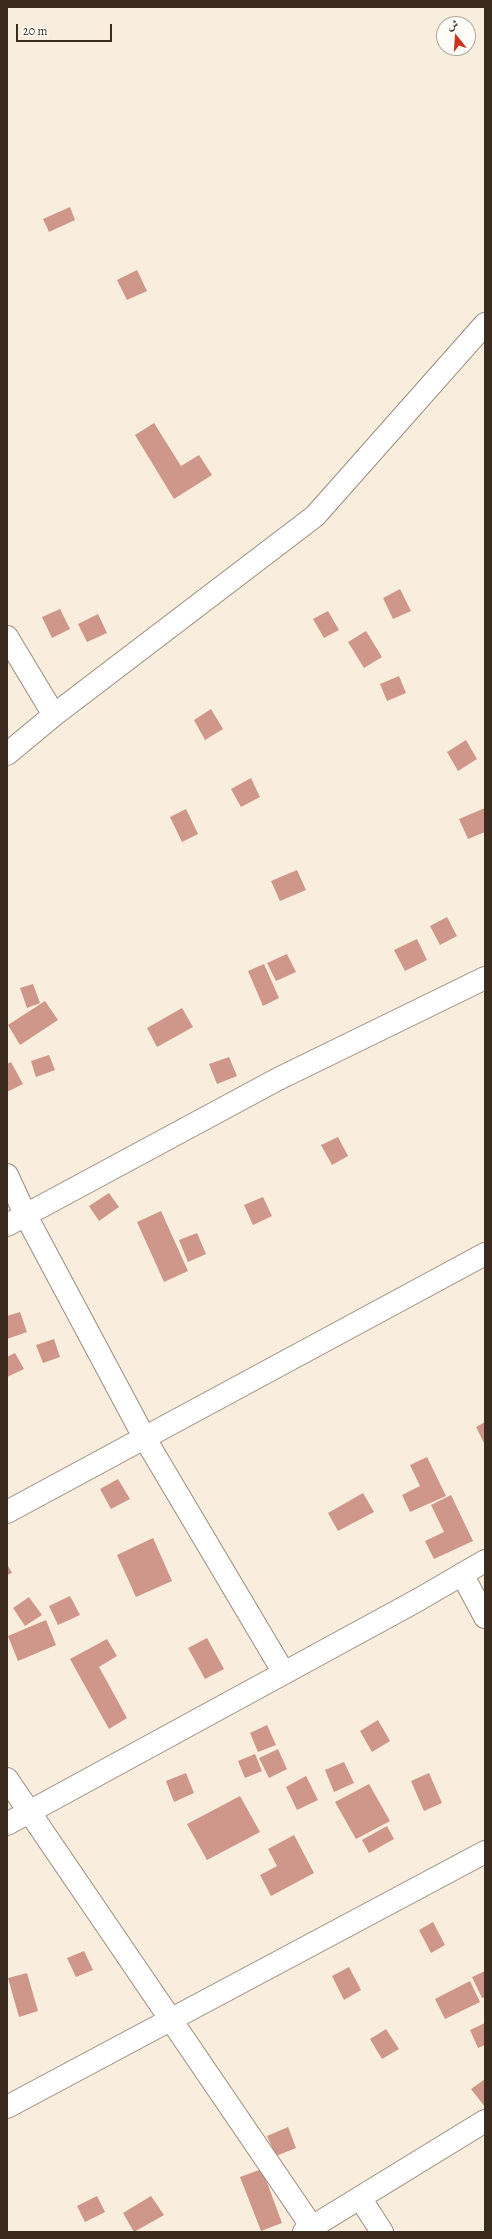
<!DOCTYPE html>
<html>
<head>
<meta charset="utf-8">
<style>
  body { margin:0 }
  #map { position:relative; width:492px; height:2239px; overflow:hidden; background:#f9edde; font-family:Alegreya,Amiri,serif }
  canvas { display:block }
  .frame { position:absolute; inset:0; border:8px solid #3b2a1e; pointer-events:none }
  .north { position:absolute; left:436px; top:16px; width:40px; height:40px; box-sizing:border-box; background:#fdfcf7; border:1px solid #afa8a0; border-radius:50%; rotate:343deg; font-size:11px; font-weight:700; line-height:16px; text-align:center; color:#3b2a1e }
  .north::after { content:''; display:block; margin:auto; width:14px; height:18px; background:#c8321e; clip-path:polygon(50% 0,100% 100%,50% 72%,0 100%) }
  .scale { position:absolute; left:16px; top:24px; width:96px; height:18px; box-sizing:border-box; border:2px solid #3b2a1e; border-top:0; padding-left:5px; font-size:12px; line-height:14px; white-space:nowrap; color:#3b2a1e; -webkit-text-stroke:3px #fdfcf7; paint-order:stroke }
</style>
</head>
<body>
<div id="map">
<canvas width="492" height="2239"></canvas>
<div class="frame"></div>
<div class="north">ش</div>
<div class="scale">20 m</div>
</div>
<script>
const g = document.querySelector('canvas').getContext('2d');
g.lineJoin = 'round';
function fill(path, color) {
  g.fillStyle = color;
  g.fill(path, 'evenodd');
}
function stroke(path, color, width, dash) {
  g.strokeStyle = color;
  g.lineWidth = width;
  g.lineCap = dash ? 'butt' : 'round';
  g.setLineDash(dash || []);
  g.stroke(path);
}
fill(new Path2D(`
  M70,207l5,13 -26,12 -6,-13z
  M137,270l10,21 -20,9 -10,-20z
  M154,423l27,43 18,-11 13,20 -38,24 -39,-64z
  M400,589l11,22 -18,8 -10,-21z
  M60,609l10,20 -18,9 -10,-21z
  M328,611l11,19 -15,8 -11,-19z
  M98,614l9,19 -20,9 -9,-18z
  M366,631l16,26 -18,11 -16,-26z
  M399,676l7,17 -19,8 -7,-17z
  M211,709l12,20 -18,11 -11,-20z
  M466,740l11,19 -19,12 -11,-19z
  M251,778l9,19 -19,10 -10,-18z
  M485,808v24l-17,7 -9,-20z
  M186,809l12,25 -16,8 -12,-25z
  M297,870l9,20 -26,11 -9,-20z
  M447,917l10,19 -17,9 -10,-19z
  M417,939l10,21 -22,11 -11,-21z
  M287,954l9,18 -20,9 -9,-18z
  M264,964l15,34 -16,8 -15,-35z
  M33,984l7,19 -13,5 -7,-20z
  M45,1001l13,19 -38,25 -12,-20z
  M182,1008l11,19 -36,20 -10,-19z
  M49,1055l6,15 -19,7 -5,-16z
  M229,1057l8,19 -20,8 -8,-20z
  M11,1062l12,22 -16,8v-28z
  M338,1137l10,19 -16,9 -11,-20z
  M109,1193l10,14 -20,14 -10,-15z
  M263,1197l9,19 -19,9 -9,-20z
  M161,1211l27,60 -24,11 -27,-60z
  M197,1233l9,21 -18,8 -9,-22z
  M20,1312l7,20 -20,7v-23z
  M54,1339l6,18 -17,6 -7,-18z
  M15,1353l9,16 -17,8v-20z
  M485,1422v23l-9,-18z
  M427,1457l19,39 -36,16 -8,-17 18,-9 -10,-21z
  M118,1479l12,20 -19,10 -11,-20z
  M363,1493l11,19 -36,19 -10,-18z
  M451,1495l22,46 -39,18 -9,-18 19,-9 -13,-27z
  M153,1538l19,43 -36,16 -19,-42z
  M7,1564l5,9 -5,2z
  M70,1596l10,19 -22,10 -9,-19z
  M29,1597l13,18 -17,11 -12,-18z
  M46,1620l10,25 -38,16 -10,-25z
  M207,1638l17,31 -19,10 -17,-31z
  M107,1639l10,17 -18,11 28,51 -18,11 -39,-70z
  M378,1720l12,21 -18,11 -12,-21z
  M267,1725l9,20 -18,7 -8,-19z
  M278,1749l9,20 -18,9 -10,-20z
  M255,1754l7,17 -17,7 -7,-17z
  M344,1762l10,21 -20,9 -9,-22z
  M186,1773l8,20 -20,9 -8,-21z
  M429,1773l13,30 -18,8 -13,-30z
  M306,1776l12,24 -21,10 -11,-23z
  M369,1784l21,37 -34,18 -21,-37z
  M240,1796l20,36 -53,28 -20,-36z
  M387,1826l7,13 -25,14 -7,-13z
  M294,1835l20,38 -43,23 -11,-21 17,-9 -9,-17z
  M433,1922l12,23 -14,8 -12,-23z
  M84,1951l9,19 -17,7 -9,-19z
  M349,1967l12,23 -17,10 -12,-24z
  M485,1971v26l-3,1 -10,-21z
  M27,1973l11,38 -19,6 -11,-39z
  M470,1981l10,21 -35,17 -10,-20z
  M485,2023v22l-7,3 -8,-18z
  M386,2029l13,20 -17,10 -12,-20z
  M485,2079v28l-14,-18z
  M288,2127l8,21 -20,8 -9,-20z
  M262,2169l20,54 -21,8 -21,-54z
  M97,2196l8,16 -20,10 -8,-16z
  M151,2196l13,19 -30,17 -11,-19z`), '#ce9789');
const street = new Path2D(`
  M7,637l47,78
  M7,754l47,-39 261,-199 170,-192
  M7,1175l18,39 119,223 140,236
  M7,1225l271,-146 207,-101
  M7,1512l478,-258
  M462,1574l23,43
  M7,1779l305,448
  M7,1824l411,-224 67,-39
  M7,2107l478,-255
  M360,2198l22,34
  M304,2232l181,-111`);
stroke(street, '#9a8c7e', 24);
stroke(street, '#fff', 22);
</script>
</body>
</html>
